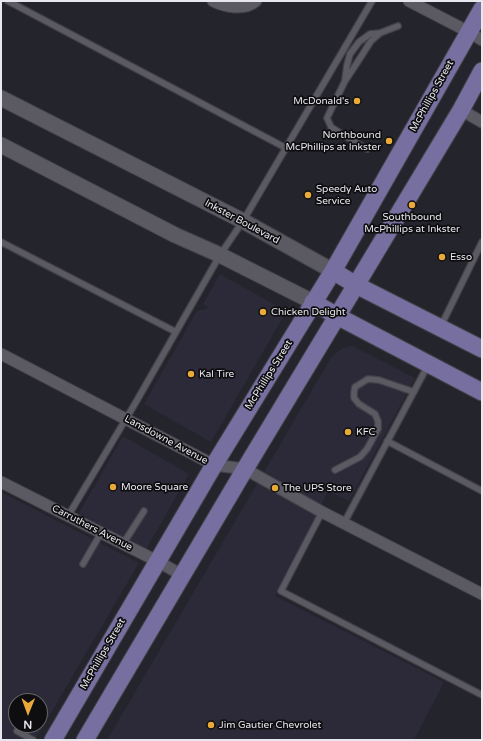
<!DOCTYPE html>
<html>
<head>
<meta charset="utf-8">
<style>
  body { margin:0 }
  #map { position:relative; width:483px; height:741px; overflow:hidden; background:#24242c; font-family:"Varela Round",sans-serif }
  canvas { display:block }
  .frame { position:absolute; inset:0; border:2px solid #e8e7ed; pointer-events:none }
  .north { position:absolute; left:8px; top:693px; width:40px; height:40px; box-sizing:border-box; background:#0e0e11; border:1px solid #656569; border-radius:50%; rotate:181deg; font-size:11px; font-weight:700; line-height:16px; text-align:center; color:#e8e7ed }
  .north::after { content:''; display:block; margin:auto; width:14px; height:18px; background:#eaaa39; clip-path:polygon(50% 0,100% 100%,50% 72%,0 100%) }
</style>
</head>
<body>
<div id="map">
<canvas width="483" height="741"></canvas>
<div class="frame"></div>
<div class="north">N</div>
</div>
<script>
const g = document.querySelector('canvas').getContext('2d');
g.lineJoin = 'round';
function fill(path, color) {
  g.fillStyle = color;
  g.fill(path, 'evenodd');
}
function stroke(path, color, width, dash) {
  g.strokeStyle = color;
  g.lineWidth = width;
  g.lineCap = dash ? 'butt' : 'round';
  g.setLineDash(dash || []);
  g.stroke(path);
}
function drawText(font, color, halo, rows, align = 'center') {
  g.font = font + ' "Varela Round",sans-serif';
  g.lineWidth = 3.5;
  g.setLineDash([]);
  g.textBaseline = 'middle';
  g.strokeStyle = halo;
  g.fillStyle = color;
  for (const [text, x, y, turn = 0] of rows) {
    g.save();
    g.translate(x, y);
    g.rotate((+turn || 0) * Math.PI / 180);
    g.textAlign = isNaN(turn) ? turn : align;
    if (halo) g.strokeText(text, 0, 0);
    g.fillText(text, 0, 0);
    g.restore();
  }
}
fill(new Path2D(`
  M220,274l64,36 2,2 -75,130 -67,-38 53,-93 12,-3 -6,-4z
  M352,346l63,32 -66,123 -21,-10 -53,105 169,86 -30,58h-307l225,-384 11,-8z
  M123,436l66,38 -44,77 -66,-38z
  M1,492l138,71 -104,177h-34zM16,701h24v24h-24z`), '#2c2a38');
const service = new Path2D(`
  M8,1l278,147
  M345,80l2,-15 3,-11 9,-12 11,-8 10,-1
  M367,149l-14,-8 -22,-14 -4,-9 18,-37 10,-15 16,-25 9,-8 18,-7
  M1,242l175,90
  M441,326l41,-84
  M387,441l95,50
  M335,470l25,-13 7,-8 11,-20v-8l-3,-7 -16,-10 -5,-6v-6l1,-5 13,-8 11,1 35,12
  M322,512l-41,79 201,104
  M68,516l68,-114 84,-147 23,-34 129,-220
  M344,523l83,-156
  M123,544l21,-33
  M83,564l18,-31
  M17,731l16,9`);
const minor = new Path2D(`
  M213,1c12,6 32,10 43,0
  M409,1l60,31 13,8
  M461,110l21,12
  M1,354l213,111 31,4 77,43 160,82
  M1,482l156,79 25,14`);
const secondary = new Path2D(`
  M1,98l242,123 90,50
  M1,145l174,90 45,20 93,47`);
const primary = new Path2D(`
  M333,271l23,14 126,64
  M313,302l24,14 145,76
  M53,740l161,-275 119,-194 136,-239 13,-23
  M85,740l160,-271 120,-199 96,-160 21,-39`);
stroke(service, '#424148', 8);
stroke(minor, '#424148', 13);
stroke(secondary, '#424148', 17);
stroke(primary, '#424148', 19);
stroke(service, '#5b5a63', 5.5);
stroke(minor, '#5b5a63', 11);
stroke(secondary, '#5b5a63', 15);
stroke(primary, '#766fa0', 17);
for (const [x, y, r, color] of [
  [357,101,4,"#eaaa39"],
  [389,141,4,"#eaaa39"],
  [308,195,4,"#eaaa39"],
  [412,205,4,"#eaaa39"],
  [442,257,4,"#eaaa39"],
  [263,312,4,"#eaaa39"],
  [191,374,4,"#eaaa39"],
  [348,432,4,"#eaaa39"],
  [113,487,4,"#eaaa39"],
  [275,488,4,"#eaaa39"],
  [211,725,4,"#eaaa39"]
]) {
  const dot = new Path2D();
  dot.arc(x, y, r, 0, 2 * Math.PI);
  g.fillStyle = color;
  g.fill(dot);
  stroke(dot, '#0e0e11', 1.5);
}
drawText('10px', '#e8e7ed', '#0e0e11', [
  ["McPhillips Street",432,96,-61],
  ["Inkster Boulevard",242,222,28],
  ["McPhillips Street",269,375,-58],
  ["Lansdowne Avenue",166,440,28],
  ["Carruthers Avenue",92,528,27],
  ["McPhillips Street",103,654,-60]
]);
drawText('10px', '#e8e7ed', '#0e0e11', [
  ["McDonald's",349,101,"right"],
  ["Northbound",381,135,"right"],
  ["McPhillips at Inkster",381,147,"right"],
  ["Speedy Auto",316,189],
  ["Service",316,201],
  ["Southbound",412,217,"center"],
  ["McPhillips at Inkster",412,229,"center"],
  ["Esso",450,257],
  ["Chicken Delight",271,312],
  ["Kal Tire",199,374],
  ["KFC",356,432],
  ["Moore Square",121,487],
  ["The UPS Store",283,488],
  ["Jim Gautier Chevrolet",219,725]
], 'left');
</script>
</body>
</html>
